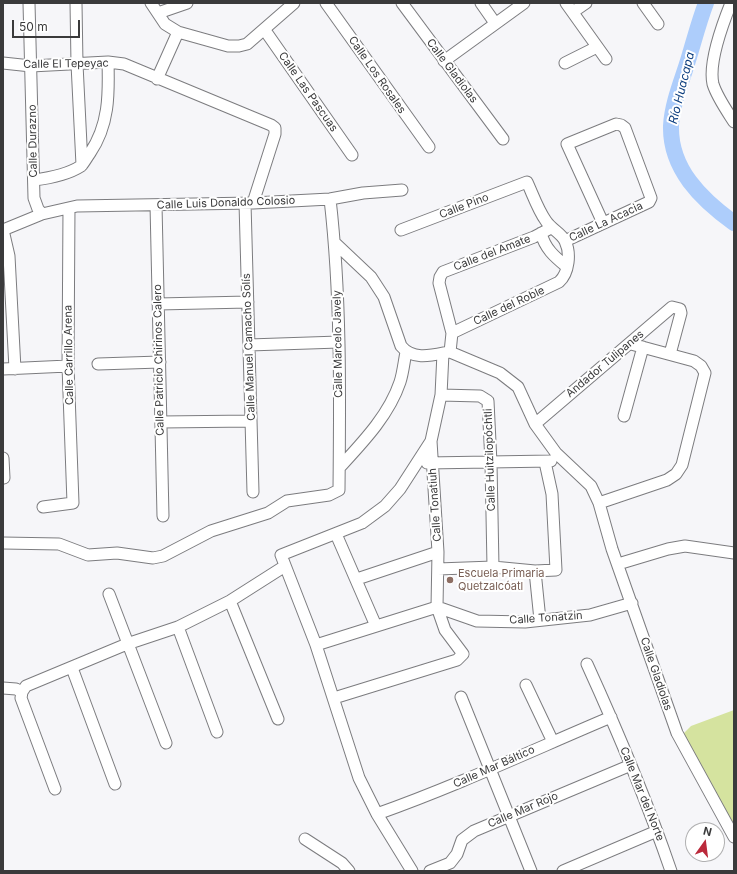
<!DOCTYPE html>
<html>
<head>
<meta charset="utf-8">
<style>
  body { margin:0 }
  #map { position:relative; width:737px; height:874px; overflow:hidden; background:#f6f6f9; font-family:Inter,sans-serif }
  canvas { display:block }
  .frame { position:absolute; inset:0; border:4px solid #3a3a3b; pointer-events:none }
  .north { position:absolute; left:685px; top:822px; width:40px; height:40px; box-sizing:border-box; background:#fff; border:1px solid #b0b0b1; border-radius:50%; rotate:14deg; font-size:11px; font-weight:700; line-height:16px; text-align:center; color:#3a3a3b }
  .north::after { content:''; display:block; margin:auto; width:14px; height:18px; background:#bb2a3b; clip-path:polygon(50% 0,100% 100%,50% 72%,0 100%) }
  .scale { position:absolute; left:12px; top:20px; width:68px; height:18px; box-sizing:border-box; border:2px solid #3a3a3b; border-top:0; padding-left:5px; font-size:12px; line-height:14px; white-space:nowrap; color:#3a3a3b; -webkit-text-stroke:3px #fff; paint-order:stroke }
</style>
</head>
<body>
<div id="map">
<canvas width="737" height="874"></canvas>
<div class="frame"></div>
<div class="north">N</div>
<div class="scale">50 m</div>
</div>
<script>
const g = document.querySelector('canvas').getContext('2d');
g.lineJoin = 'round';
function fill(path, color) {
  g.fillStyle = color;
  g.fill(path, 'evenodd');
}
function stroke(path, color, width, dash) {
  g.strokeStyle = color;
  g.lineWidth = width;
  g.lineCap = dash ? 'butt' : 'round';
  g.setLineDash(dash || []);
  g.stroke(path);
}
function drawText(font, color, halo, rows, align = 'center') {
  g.font = font + ' Inter,sans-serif';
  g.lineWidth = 4;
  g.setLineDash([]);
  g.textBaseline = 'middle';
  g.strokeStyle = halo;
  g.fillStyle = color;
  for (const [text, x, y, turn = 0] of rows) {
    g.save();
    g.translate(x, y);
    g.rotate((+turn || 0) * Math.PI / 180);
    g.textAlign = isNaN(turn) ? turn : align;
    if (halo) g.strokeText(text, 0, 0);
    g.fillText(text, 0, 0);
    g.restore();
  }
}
fill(new Path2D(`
  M734,710v114l-56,-85 13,-13z`), '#d5e39f');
stroke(new Path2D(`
  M706,3c-8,21 -13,42 -20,64 -6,18 -14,39 -15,59 -1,43 30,73 63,97`), '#adcdfb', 16);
const minor = new Path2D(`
  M29,3l5,195 4,11 4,5
  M76,3l1,61 5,101
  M151,3l14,21 13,8 50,14h11l8,-2 47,-41
  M326,3l103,144
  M402,3l101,136
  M481,3l14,20
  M566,3l40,56
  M643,3l15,21
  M731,3c-8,20 -23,59 -18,81 4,13 14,27 21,38
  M573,12l13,-9
  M158,13l29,-10
  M264,29l88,126
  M444,61l80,-58
  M3,63l28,3 77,-4 16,2 147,61 4,3v6l-22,69
  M565,63l32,-16
  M157,79l21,-47
  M34,180c16,-2 33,-5 47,-14 3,-3 6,-9 9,-13 19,-28 19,-58 18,-91
  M245,203l8,289
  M156,205l7,311
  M3,230l39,-16 35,-8 176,-3 77,-4 33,-6 39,-3
  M3,230l6,26 6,113
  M401,230l126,-48c6,13 11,28 19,39 5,8 15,12 19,20 6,12 4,32 -6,41l-107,51
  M541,233c4,16 14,24 26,34
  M565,241l84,-39 2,-4 -26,-70 -4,-3 -5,-1 -49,20 36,79
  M335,243l36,34 13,20 17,49c12,15 32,9 48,6
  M158,304l90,-2
  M249,345l90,-3
  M450,352l50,21 18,14 17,37 21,29 35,33 8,17 13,46 65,184 57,104
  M450,352l2,-19 -13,-50 1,-6 3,-5 91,-35 17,-9
  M98,364l62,-2
  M3,369l65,-3
  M441,395l39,1 8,5 3,62 2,104
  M624,416l19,-69
  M161,422l90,-1
  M535,424l137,-117 8,2 1,4 -11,41
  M3,458l1,20
  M427,463l124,-2
  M340,467c23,-25 49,-52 60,-85 3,-9 4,-20 6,-30
  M599,503l68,-23 9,-6 6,-9 23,-92 -4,-7 -7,-5 -63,-17
  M43,507l30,-4 -5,-137 1,-158
  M336,534l40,92
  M3,543l56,1 29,11 29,-2 36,5 10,-2 48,-25 57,-18 19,-12 42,-6 10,-5c1,-97 2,-195 -9,-291
  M618,564l50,-15 17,-3 49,7
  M438,569l55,-2 42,4 21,-1 -4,-76 -7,-32
  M535,571l5,49
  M357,579l81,-27
  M109,594l57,149
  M230,601l48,118
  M437,607l40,14 48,1 65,-7 42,-12
  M178,627l39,105
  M316,645l121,-38
  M587,664c31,68 60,137 84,207
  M72,668l43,116
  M526,685l27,57
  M3,688l13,1 6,3
  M461,697l70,174
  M334,698l123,-38 6,-6 -18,-24 -8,-23 1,-55 -7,-111
  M55,789l-34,-91 1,-6 4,-6 101,-42 51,-17 52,-26 55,-35
  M377,814c79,-28 156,-64 234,-97
  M305,839l37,24 7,8
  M412,871l-35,-57 -18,-36 -43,-133 -35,-90 81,-32 23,-17 15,-17 31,-48 10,-46 2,-42
  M430,871l20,-8 7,-9 5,-14 12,-9 157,-66
  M563,871l94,-40`);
stroke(minor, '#7c7c7f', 13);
stroke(minor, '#fff', 11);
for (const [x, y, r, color] of [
  [450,580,4,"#8d6e63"]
]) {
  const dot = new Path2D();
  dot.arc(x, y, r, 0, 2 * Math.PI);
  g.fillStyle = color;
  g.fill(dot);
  stroke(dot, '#fff', 1.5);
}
drawText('11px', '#3a3a3b', '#fff', [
  ["Calle El Tepeyac",66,64,-1],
  ["Calle Gladiolas",452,71,53],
  ["Calle Los Rosales",377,75,55],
  ["Calle Las Pascuas",308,92,55],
  ["Calle Durazno",33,141,-91],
  ["Calle Luis Donaldo Colosio",226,203,-2],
  ["Calle Pino",464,206,-21],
  ["Calle La Acacia",606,222,-25],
  ["Calle del Amate",492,253,-21],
  ["Calle del Roble",509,306,-25],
  ["Calle Marcelo Javely",338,344,-91],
  ["Calle Manuel Camacho Solís",249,347,-92],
  ["Calle Carrillo Arena",69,355,-91],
  ["Calle Patricio Chirinos Calero",159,360,-91],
  ["Andador Tulipanes",605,364,-40],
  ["Calle Huitzilopóchtli",490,460,-92],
  ["Calle Tonatiuh",435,505,-94],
  ["Calle Tonatzin",546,618,-4],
  ["Calle Gladiolas",656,674,71],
  ["Calle Mar Báltico",494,767,-24],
  ["Calle Mar del Norte",642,794,68],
  ["Calle Mar Rojo",523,810,-23]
]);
drawText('11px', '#785e54', '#fff', [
  ["Escuela Primaria",458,574],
  ["Quetzalcóatl",458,587]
], 'left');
drawText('italic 12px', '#0b3d7e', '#fff', [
  ["Río Huacapa",682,88,-76]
]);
</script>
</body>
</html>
